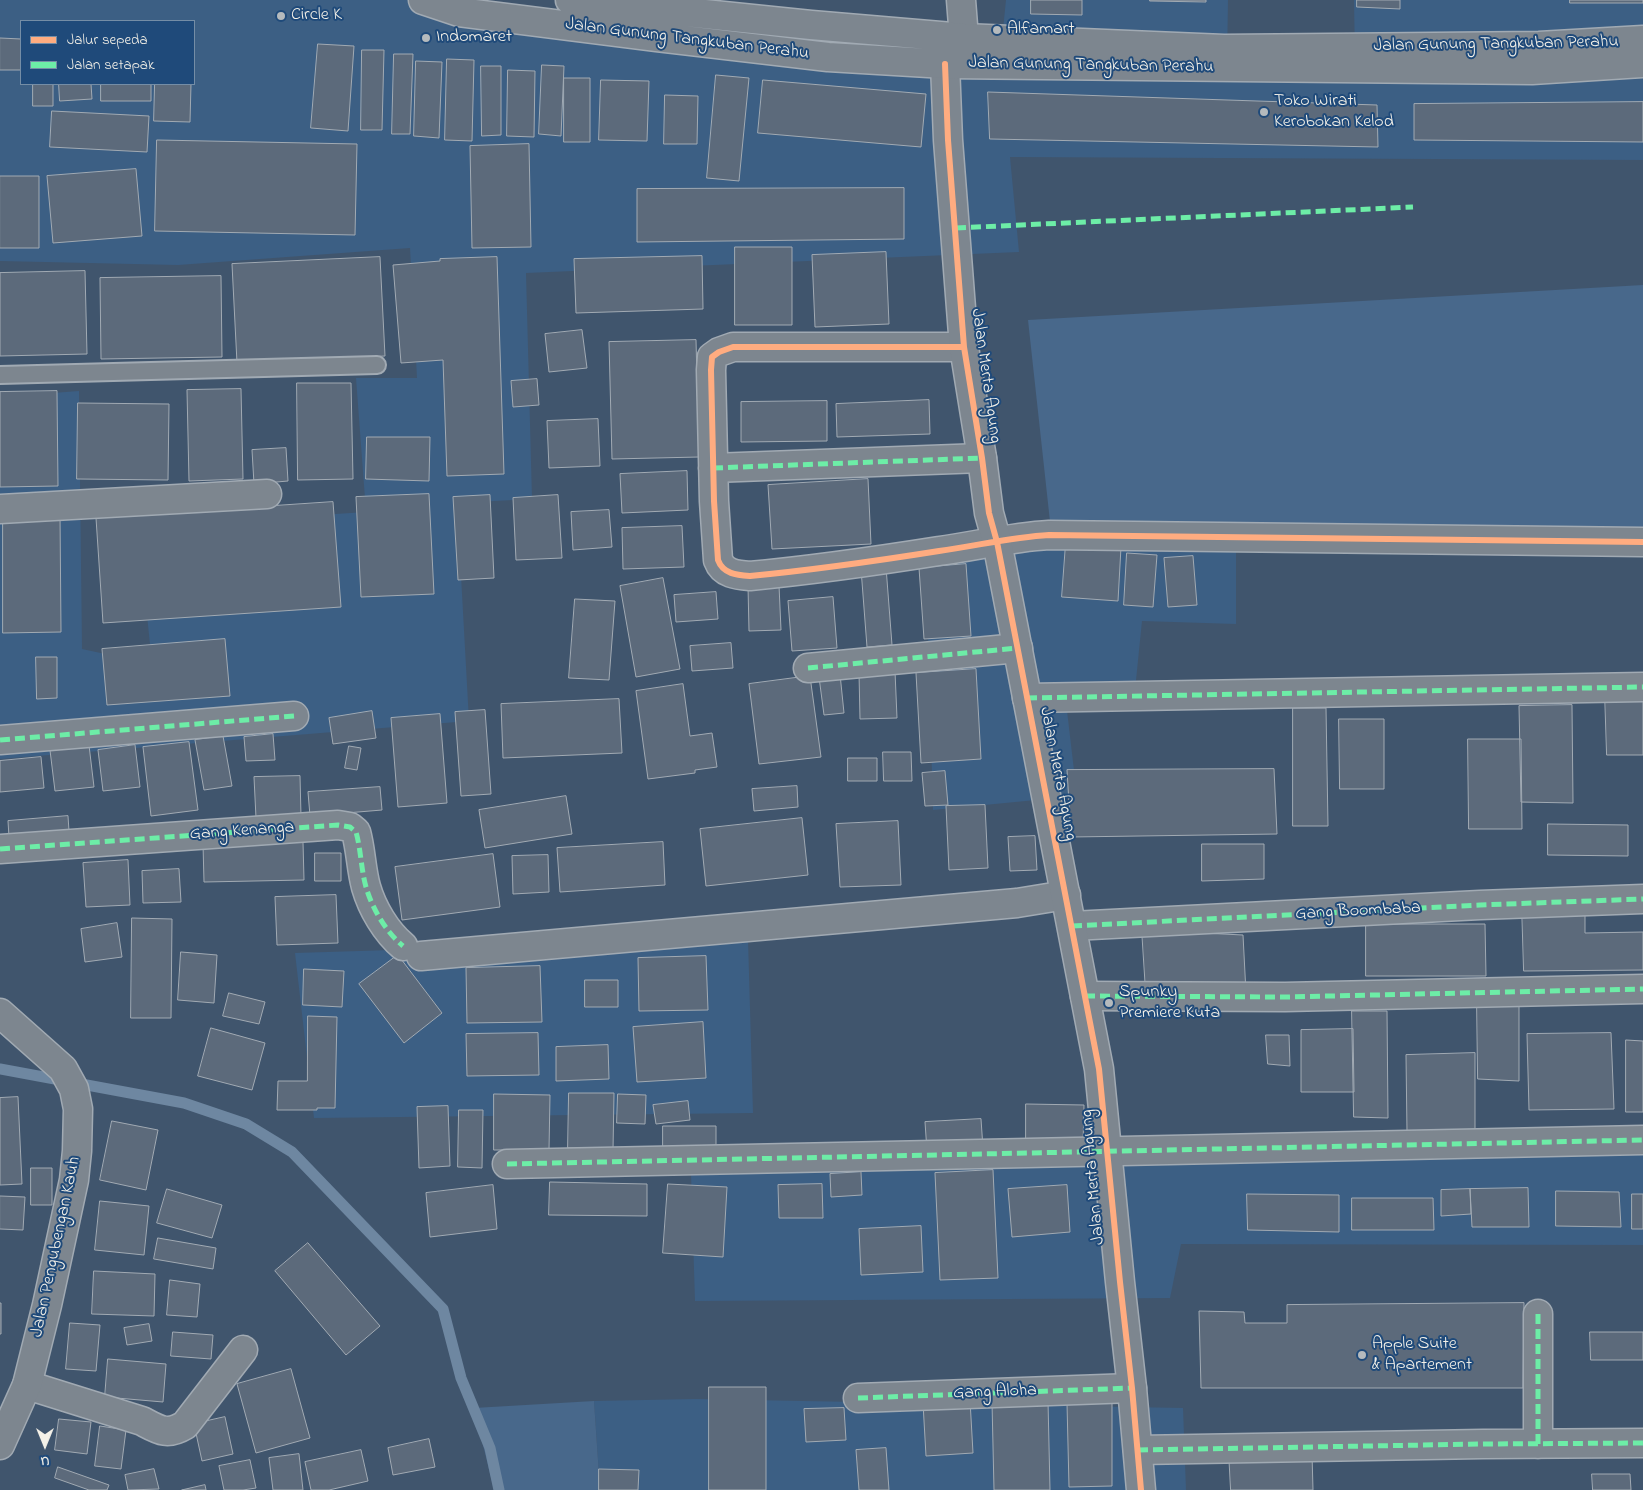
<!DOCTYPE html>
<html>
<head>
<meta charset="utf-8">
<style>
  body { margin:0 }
  #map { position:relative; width:1643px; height:1490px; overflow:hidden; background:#40556d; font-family:"Indie Flower",sans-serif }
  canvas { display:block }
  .legend { position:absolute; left:20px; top:20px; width:175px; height:65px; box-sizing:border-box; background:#1f4a7a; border:1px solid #748da6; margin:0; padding:6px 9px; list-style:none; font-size:15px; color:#f4f1e8 }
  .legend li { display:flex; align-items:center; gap:10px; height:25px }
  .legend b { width:25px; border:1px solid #748da6 }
  .north { position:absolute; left:20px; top:1420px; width:50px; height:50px; -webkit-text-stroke:4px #1f4a7a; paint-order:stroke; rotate:180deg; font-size:14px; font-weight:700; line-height:20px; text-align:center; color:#f4f1e8 }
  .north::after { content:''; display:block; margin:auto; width:18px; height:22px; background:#f4f1e8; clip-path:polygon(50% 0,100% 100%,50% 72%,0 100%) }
</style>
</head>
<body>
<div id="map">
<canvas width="1643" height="1490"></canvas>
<ul class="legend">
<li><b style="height:6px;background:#ffac80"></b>Jalur sepeda</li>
<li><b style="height:6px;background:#6deda7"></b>Jalan setapak</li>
</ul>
<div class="north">U</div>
</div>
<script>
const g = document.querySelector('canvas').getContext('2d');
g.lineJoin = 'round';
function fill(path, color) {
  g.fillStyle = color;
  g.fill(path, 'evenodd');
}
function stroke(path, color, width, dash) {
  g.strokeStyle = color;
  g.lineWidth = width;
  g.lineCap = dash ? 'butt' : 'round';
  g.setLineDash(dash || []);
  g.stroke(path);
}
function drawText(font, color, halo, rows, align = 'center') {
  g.font = font + ' "Indie Flower",sans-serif';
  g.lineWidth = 4;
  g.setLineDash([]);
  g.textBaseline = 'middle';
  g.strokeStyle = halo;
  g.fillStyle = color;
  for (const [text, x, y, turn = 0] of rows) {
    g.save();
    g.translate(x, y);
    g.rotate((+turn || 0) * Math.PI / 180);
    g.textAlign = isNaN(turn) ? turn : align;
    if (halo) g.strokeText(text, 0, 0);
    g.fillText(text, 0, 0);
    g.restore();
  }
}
fill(new Path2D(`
  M0,0h432l121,16 447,43 6,-59h222l-1,61 128,-2 -1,-59h289v160l-633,-3 9,95 -493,21 6,226 -75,4 12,218 -469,38v-362l79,-6 3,258 70,15 -14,-137 228,-15 -10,-134h61l-7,-130 -232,17 -178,-4zM21,21h173v63h-173z
  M1053,549l183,1v74l-94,-3 -8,79 -68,2 11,94 -144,14 -7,-247z
  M748,939l5,174 -439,5 -19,-165z
  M1643,1144v101l-462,-1 -11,54 -475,3 -4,-127z
  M695,1399l488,9 3,82h-586l-6,-89z`), '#3c5f84');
fill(new Path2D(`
  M1643,285v267l-590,-3 -25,-229z
  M594,1401l6,89h-106l-20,-82z`), '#48688b');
stroke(new Path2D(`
  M0,1069l184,34 62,21 46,28 151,157 18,69 29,70 9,42`), '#6e87a1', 11);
const building = new Path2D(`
  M1031,0h51v15l-51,-1z
  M1150,0h56v2l-56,-1z
  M1357,0h43v9l-43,-2z
  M1570,0h73v3h-73z
  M0,38l21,1v31h-21z
  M318,44l36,2 -6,85 -37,-3z
  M362,50h22l-2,80h-21z
  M394,54h19l-3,80h-18z
  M447,59l27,1 -2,81 -27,-1z
  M416,61l26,1 -3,76 -25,-2z
  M542,65l22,1 -3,70 -22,-2z
  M481,66h20v69l-19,1z
  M508,70l27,1 -1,66 -27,-1z
  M716,75l33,3 -10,103 -32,-3z
  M564,78h26v64h-26z
  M601,80l48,1 -2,60 -48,-1z
  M763,80l163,14 -5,53 -163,-14z
  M33,84h20v22h-20z
  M59,84h32l1,15 -32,2z
  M101,84h50v17h-50z
  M155,84h36l-1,38 -36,-1z
  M988,92l389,13 1,42 -388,-8z
  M665,95l33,1 -1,48h-33z
  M1643,102v40l-229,-2v-36z
  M52,111l97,5 -2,36 -97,-5z
  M157,140l200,4 -2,91 -200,-4z
  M529,144l2,103 -59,1 -2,-102z
  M136,169l6,67 -89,7 -6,-67z
  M0,176h39v72h-39z
  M904,188v51l-267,3v-53z
  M735,247h57v78h-57z
  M886,252l3,72 -74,3 -3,-72z
  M702,256l1,53 -127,4 -2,-54z
  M380,257l5,99 -148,7 -5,-99z
  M497,257l7,217 -57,2 -4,-116 -42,3 -8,-98 47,-4v-2z
  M85,271l2,83 -87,2v-83z
  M221,276l1,81 -121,2 -1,-81z
  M582,330l5,38 -38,4 -4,-38z
  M696,340l3,117 -87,2 -3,-117z
  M537,379l2,26 -26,2 -2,-26z
  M297,383h54l2,96 -55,1z
  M241,389l2,90 -54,2 -2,-91z
  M57,391l1,95 -58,1v-95z
  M929,400l1,34 -93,3 -1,-33z
  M827,401v40l-86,1v-40z
  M78,403l91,1 -1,76 -91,-1z
  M598,419l2,47 -51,2 -2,-47z
  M367,437h63l-1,44 -63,-2z
  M286,448l2,33 -34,3 -2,-34z
  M687,471l1,39 -66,3 -2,-39z
  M868,479l3,65 -99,5 -4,-64z
  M429,494l5,100 -73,3 -5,-100z
  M490,495l4,83 -36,2 -5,-83z
  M558,495l4,63 -46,2 -3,-62z
  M333,502l8,105 -238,16 -7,-105z
  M609,510l3,37 -39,3 -2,-38z
  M3,515h57l1,117 -58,1z
  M682,526l2,41 -61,2 -1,-41z
  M1066,543l55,4 -3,54 -56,-4z
  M1127,553l30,2 -4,52 -29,-2z
  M1193,556l4,49 -29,2 -4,-49z
  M966,564l5,72 -47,3 -5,-71z
  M886,567l6,78 -25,2 -6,-78z
  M663,578l17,91 -44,8 -16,-91z
  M779,585l2,45 -32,1 -1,-45z
  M716,592l2,27 -42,3 -2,-27z
  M833,597l4,51 -45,3 -4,-50z
  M575,599l40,2 -6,79 -40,-2z
  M225,639l5,57 -123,9 -5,-56z
  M731,643l2,25 -41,3 -2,-25z
  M36,657h21v41l-20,1z
  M976,669l5,90 -60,4 -5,-90z
  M895,671l2,47 -37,1 -1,-46z
  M840,674l4,39 -20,2 -5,-38z
  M810,676l11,81 -62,7 -10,-80z
  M683,684l7,52 22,-3 5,34 -22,3v3l-47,6 -12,-88z
  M1605,694h38v61h-36z
  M619,699l3,54 -119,5 -2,-54z
  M1572,705l1,98 -52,-1 -2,-96z
  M1293,708h33l2,118h-35z
  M485,710l6,84 -30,2 -6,-84z
  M372,711l4,27 -43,6 -4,-26z
  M440,714l7,89 -49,4 -7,-89z
  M1339,719h45v70h-44z
  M273,734l2,26 -29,1 -2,-24z
  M223,736l9,50 -28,4 -9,-50z
  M88,737l6,50 -39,4 -6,-49z
  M1468,739h53l1,90h-53z
  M189,742l9,68 -47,6 -8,-69z
  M135,745l5,42 -37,4 -5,-41z
  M349,746l12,2 -4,22 -12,-2z
  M883,752h28l1,29h-28z
  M41,757l3,31 -44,4v-31z
  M848,758h29v23h-29z
  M1274,769l3,65 -206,3 -4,-67z
  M945,771l3,34 -23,1 -3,-33z
  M300,776l1,40 -45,2 -2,-41z
  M797,786l1,21 -44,4 -2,-22z
  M380,787l2,23 -72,6 -2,-24z
  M566,796l6,38 -87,14 -6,-38z
  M985,805l3,63 -39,2 -3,-64z
  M68,816l1,15 -60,6 -1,-16z
  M802,818l6,57 -102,11 -6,-57z
  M898,821l3,64 -61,2 -4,-63z
  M1548,824l80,1v31l-80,-1z
  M1035,836l2,34 -27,1 -2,-34z
  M303,842l1,38 -100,2 -1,-38z
  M663,842l2,43 -105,7 -3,-44z
  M1202,844h62v35l-62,2z
  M315,853h26v28h-26z
  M493,854l7,53 -98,13 -7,-53z
  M548,855l1,37 -36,2 -1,-38z
  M128,860l2,45 -44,2 -3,-44z
  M179,869l2,33 -38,1 -1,-32z
  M336,895l2,48 -61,2 -2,-48z
  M1522,907l63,1v25l58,-1v38l-119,1z
  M132,918l40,1 -1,99h-40z
  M117,923l5,34 -37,5 -4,-33z
  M1366,924h119l1,52h-120z
  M1142,930l101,5 3,58 -100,-1z
  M181,952l36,3 -3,48 -36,-3z
  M398,955l44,58 -38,30 -45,-59z
  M706,956l2,54 -69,1 -1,-53z
  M540,966l2,56 -75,1 -1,-55z
  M304,969l40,2 -2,36 -39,-2z
  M585,980h33v27h-33z
  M229,993l36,9 -6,22 -36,-8z
  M1477,1003l42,2v76l-41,-2z
  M1352,1011h35l1,107 -34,-1z
  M308,1016l29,1 -2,91h-18v2h-40l1,-29h29z
  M703,1022l3,56 -69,4 -4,-55z
  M211,1028l54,15 -13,47 -54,-14z
  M1353,1029l1,63h-53v-62z
  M538,1033l1,42 -72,1 -1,-42z
  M1611,1033l3,76 -85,1 -2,-76z
  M1266,1035h23l1,31 -22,-2z
  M1626,1040l17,1v71h-17z
  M608,1045l1,34 -53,2v-34z
  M1475,1053v77l-68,2 -1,-77z
  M569,1093h45l-1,57 -45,-2z
  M494,1094l56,1 -1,55h-55z
  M618,1094l28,1 -1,29 -28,-1z
  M18,1097l4,87 -22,1v-87z
  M688,1101l2,19 -34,4 -3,-19z
  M1026,1104l58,1 -1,40 -57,-1z
  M448,1106l2,60 -31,2 -2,-61z
  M459,1110h24l-1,58 -24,-1z
  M981,1119l2,29 -56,3 -2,-29z
  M112,1121l46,9 -12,60 -46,-10z
  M663,1126h53v24h-53z
  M31,1168h21v37h-21z
  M993,1170l5,108 -58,2 -5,-107z
  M861,1172l1,23 -31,2 -1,-23z
  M550,1182l97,2v32l-98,-1z
  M668,1184l59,3 -4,70 -60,-4z
  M822,1184l1,34h-44l-1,-33z
  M493,1185l4,44 -67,8 -4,-44z
  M1067,1185l3,47 -58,5 -4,-48z
  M1528,1188l1,39h-57l-2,-38z
  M167,1189l55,16 -10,33 -55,-15z
  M1470,1189l1,25 -30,2v-26z
  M1556,1191l63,1 2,35 -65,-1z
  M1247,1194l92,1v37l-91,-2z
  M1632,1194h11v35h-11z
  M0,1196l25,1 -2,33 -23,-1z
  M1352,1198h81l1,32h-82z
  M100,1201l49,5 -5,49 -49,-5z
  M921,1226l2,46 -62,3 -2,-46z
  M158,1238l58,10 -3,21 -59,-10z
  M308,1243l72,83 -34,29 -71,-84z
  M94,1271l61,3 -1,42 -62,-2z
  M170,1280l30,4 -3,33 -30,-2z
  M0,1303h1v31h-1z
  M1524,1303l-1,85h-322l-2,-77 45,1 1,11h42v-18z
  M70,1323l30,2 -4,46 -30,-2z
  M149,1324l3,17 -25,4 -3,-17z
  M173,1332l40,3 -2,24 -40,-3z
  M1590,1332h53v28h-52z
  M108,1359l58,5 -3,38 -58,-5z
  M291,1369l19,69 -54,15 -19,-69z
  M709,1387h57v103h-57z
  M970,1400l3,53 -47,3 -3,-53z
  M1048,1401l2,89h-56l-2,-88z
  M1112,1402v84l-43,1 -2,-84z
  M844,1408l2,32 -40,2 -2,-33z
  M225,1417l8,37 -31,7 -8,-37z
  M59,1419l32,3 -4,32 -32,-4z
  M100,1426l26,4 -5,39 -26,-3z
  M429,1439l6,28 -42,8 -5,-27z
  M886,1448l3,42h-30l-3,-40z
  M361,1450l7,31 -39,9h-18l-6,-28z
  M1229,1453l83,1 1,36h-82z
  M299,1454l4,36h-30l-4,-32z
  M250,1460l6,28 -13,2h-19l-5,-24z
  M58,1467l51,18 -2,5h-18l-34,-12z
  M154,1469l5,20 -31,1 -3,-15z
  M599,1469l40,1 -1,20h-39z
  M1592,1474h38l1,16h-38z
  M205,1485l1,5h-24z`);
fill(building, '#5c6a7b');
stroke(building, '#a1aab3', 1);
const service = new Path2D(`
  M0,375l377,-10`);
const minor = new Path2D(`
  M964,347h-231l-14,5 -7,5 -1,13 3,131 4,59c5,14 19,15 32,16 63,-6 126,-15 189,-25 37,-5 73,-14 110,-16l594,7
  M713,468l269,-10
  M0,509l267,-15
  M808,668l210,-20
  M1027,698l616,-11
  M0,740l294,-24
  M0,849l338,-24 12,2 6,5c5,18 5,37 10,55 6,21 20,45 37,59
  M1072,926l408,-21 163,-6
  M421,956l596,-53 49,-8
  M1085,996l200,1 358,-8
  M507,1164l1136,-24
  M1538,1314v130
  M27,1385l115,36c17,9 25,15 43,4l58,-75
  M858,1398l274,-10
  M1138,1450l345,-6 160,-1`);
const tertiary = new Path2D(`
  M961,0l3,38
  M945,64l3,76 16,207 18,111 7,55 8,29 102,527 21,213 12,106 9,102
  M0,1013l63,56 11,20 4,20 -1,42 -3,29 -27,125 -20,80 -27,60`);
const secondary = new Path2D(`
  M423,0l36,12 198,25 171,20 117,7 587,6 111,-7
  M570,0l241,25 153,13 260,11 315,-3 104,-6`);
stroke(service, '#a1aab3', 20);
stroke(minor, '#a1aab3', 31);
stroke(tertiary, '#a1aab3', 31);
stroke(secondary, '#a1aab3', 31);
stroke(service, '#7d868f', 16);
stroke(minor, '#7d868f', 28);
stroke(tertiary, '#7d868f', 28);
stroke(secondary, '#7d868f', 28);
stroke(new Path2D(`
  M956,228l457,-21
  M713,468l269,-10
  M808,668l210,-20
  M1027,698l616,-11
  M0,740l294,-24
  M0,849l338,-24 12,2 6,5c5,18 5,37 10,55 6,21 20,45 37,59
  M1072,926l408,-21 163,-6
  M1085,996l200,1 358,-8
  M507,1164l1136,-24
  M1538,1314v130
  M858,1398l274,-10
  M1138,1450l345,-6 160,-1`), '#6deda7', 5, [10, 5]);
stroke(new Path2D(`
  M945,64l3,76 16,207 18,111 7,55 8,29 102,527 21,213 12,106 9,102
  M964,347h-231l-14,5 -7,5 -1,13 3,131 4,59c5,14 19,15 32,16 63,-6 126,-15 189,-25 37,-5 73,-14 110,-16l594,7`), '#ffac80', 6);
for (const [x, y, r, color] of [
  [281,16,5,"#b5babd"],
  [997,30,5,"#b5babd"],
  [426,38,5,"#b5babd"],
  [1264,112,5,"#b5babd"],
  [1109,1003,5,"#b5babd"],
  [1362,1355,5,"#b5babd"]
]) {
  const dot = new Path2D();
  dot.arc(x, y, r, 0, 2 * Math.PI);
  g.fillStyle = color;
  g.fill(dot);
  stroke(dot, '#1f4a7a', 2);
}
drawText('18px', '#f4f1e8', '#1f4a7a', [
  ["Circle K",291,16],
  ["Alfamart",1007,30],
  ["Indomaret",436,38],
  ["Toko Wirati",1274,102],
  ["Kerobokan Kelod",1274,123],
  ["Spunky",1119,993],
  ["Premiere Kuta",1119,1014],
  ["Apple Suite",1372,1345],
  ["& Apartement",1372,1366]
], 'left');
drawText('18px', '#f4f1e8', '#1f4a7a', [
  ["Jalan Gunung Tangkuban Perahu",687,40,7],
  ["Jalan Gunung Tangkuban Perahu",1496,45,-1],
  ["Jalan Gunung Tangkuban Perahu",1091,66,1],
  ["Jalan Merta Agung",985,376,82],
  ["Jalan Merta Agung",1057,774,79],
  ["Gang Kenanga",242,832,-4],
  ["Gang Boombaba",1358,912,-3],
  ["Jalan Merta Agung",1094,1177,-95],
  ["Jalan Pengubengan Kauh",57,1247,-78],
  ["Gang Aloha",995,1393,-2]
]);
</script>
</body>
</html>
